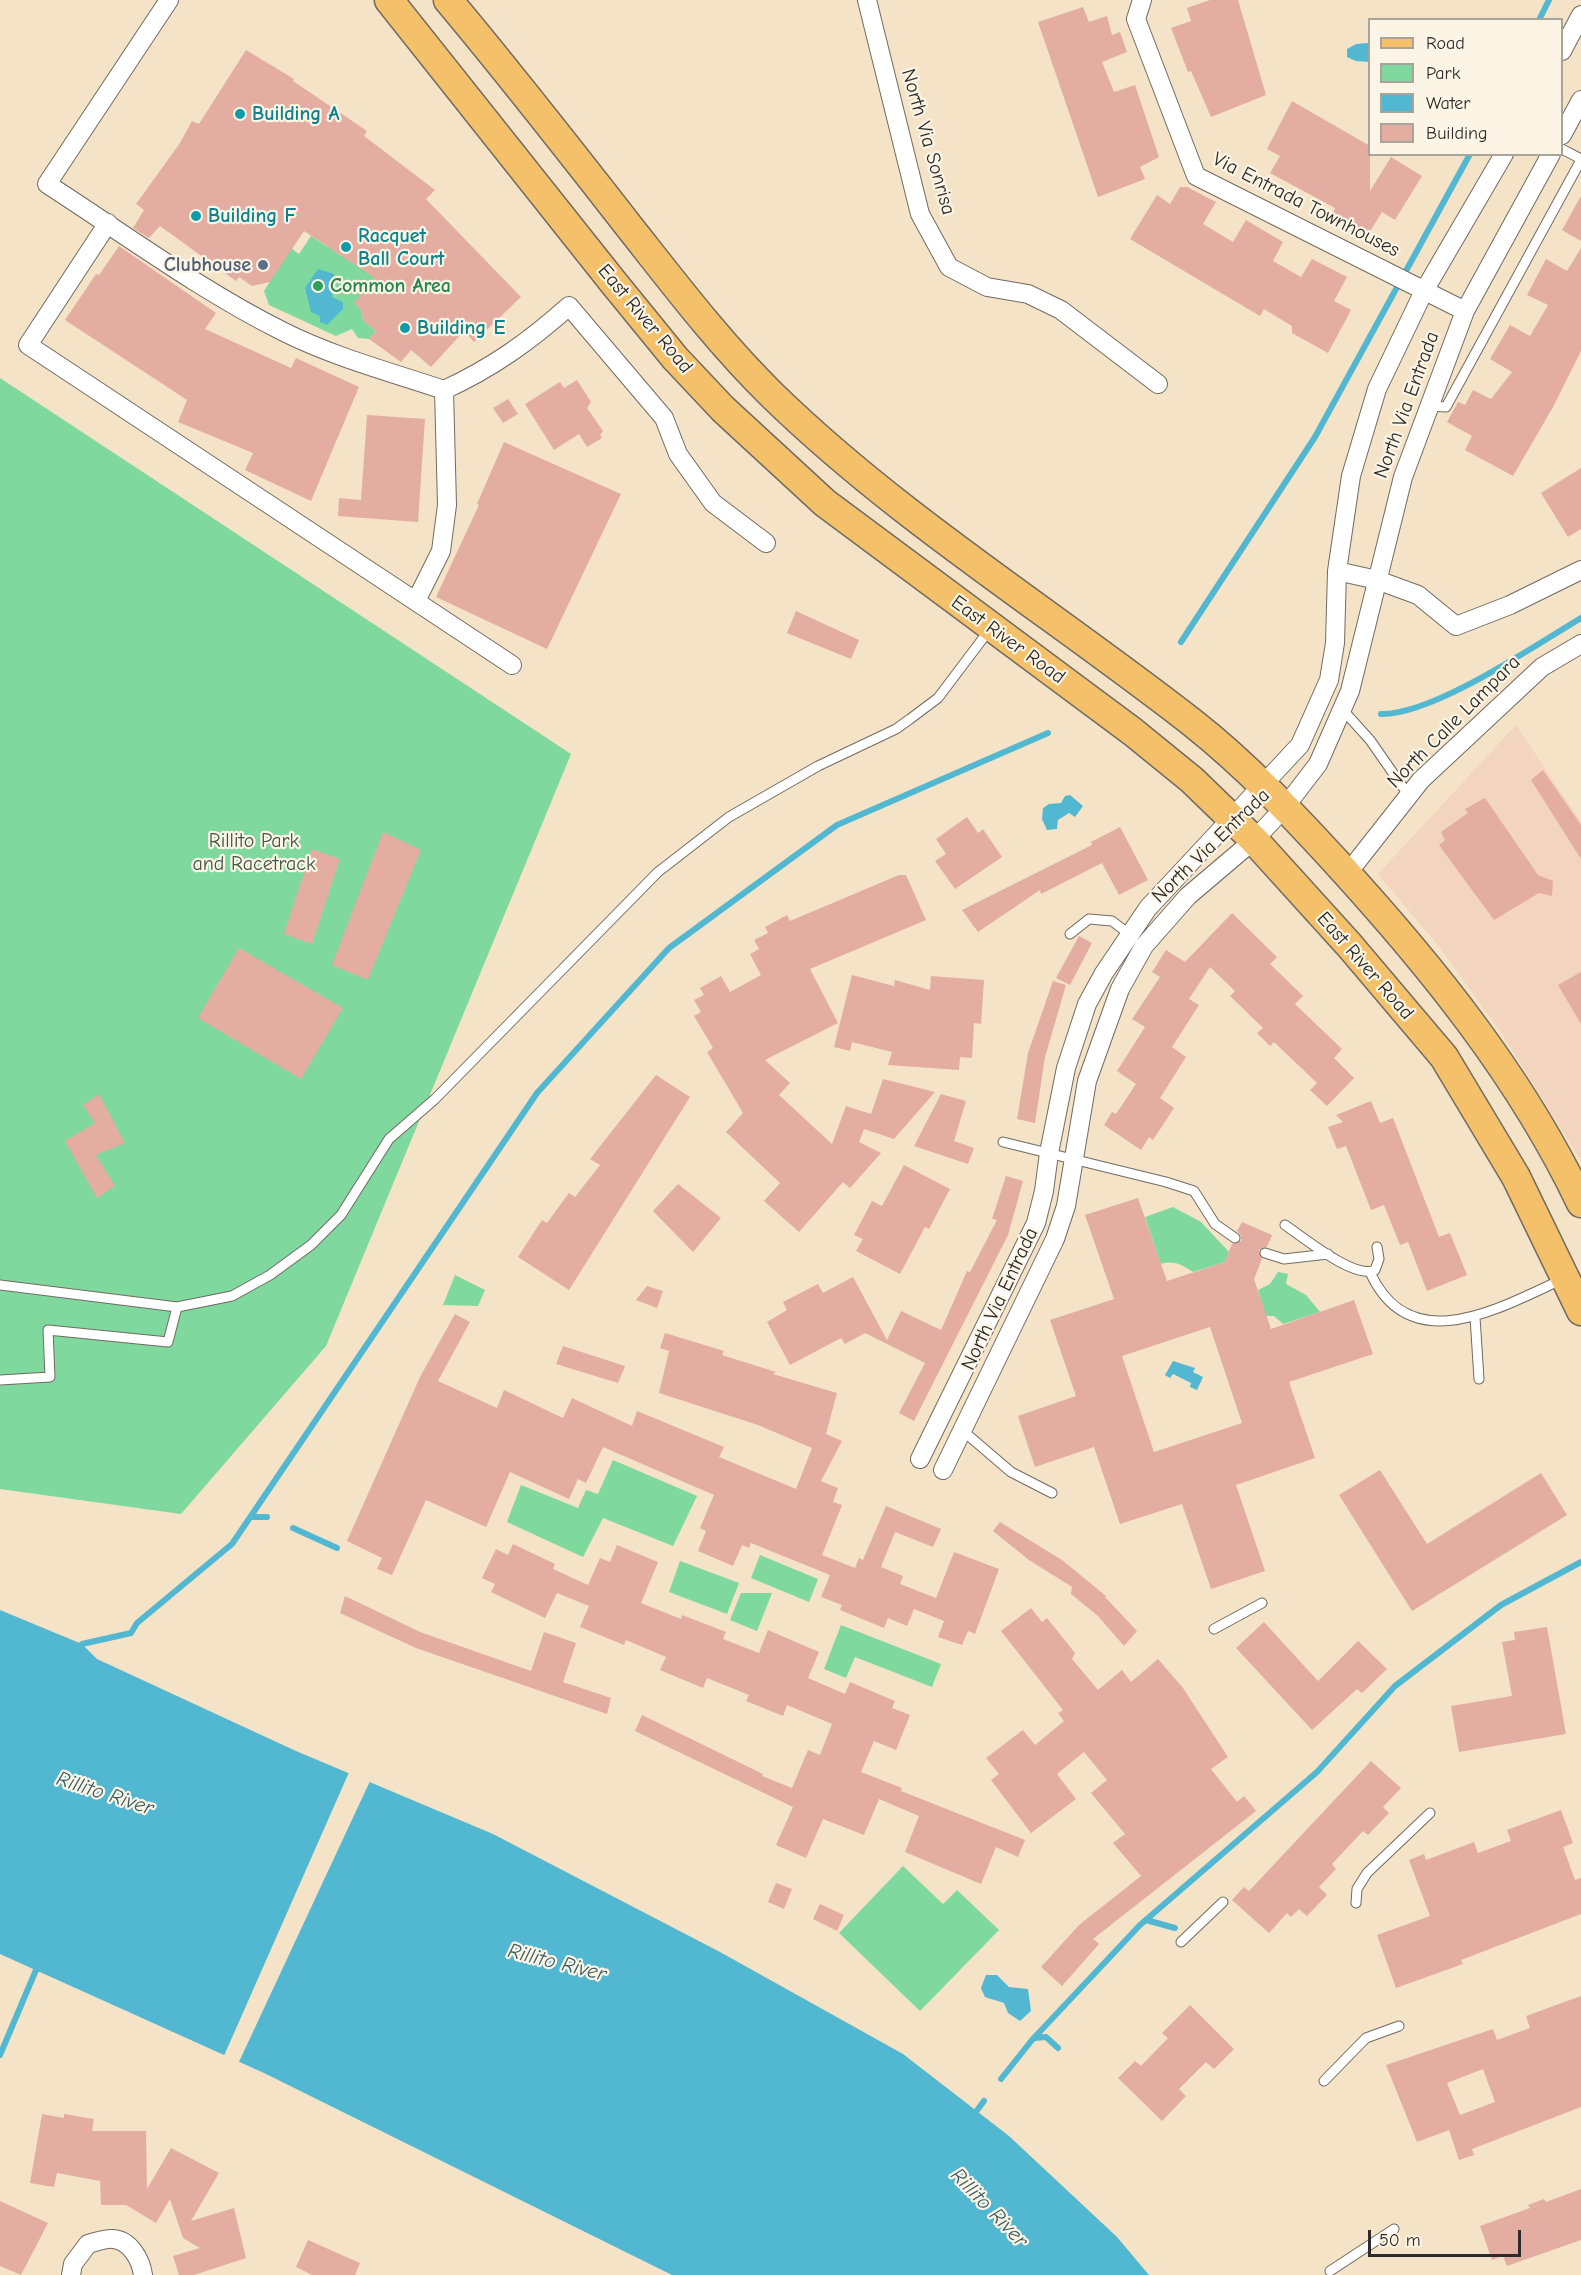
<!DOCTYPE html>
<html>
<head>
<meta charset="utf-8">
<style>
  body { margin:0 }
  #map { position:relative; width:1581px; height:2275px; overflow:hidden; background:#f4e3c7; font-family:"Comic Neue",sans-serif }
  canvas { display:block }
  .legend { position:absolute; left:1368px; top:18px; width:195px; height:138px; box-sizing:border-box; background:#fcf5e5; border:2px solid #a8a49b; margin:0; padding:8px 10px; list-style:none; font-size:18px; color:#2b2b2b }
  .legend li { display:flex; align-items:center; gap:12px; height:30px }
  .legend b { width:30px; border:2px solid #a8a49b }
  .scale { position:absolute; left:1368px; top:2230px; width:153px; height:27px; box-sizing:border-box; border:3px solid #2b2b2b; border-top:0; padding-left:8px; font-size:18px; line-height:21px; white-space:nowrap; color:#2b2b2b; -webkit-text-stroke:4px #fcf5e5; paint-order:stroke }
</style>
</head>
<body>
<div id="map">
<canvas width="1581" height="2275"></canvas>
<ul class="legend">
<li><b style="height:8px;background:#f4c16a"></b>Road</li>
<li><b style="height:16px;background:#7fd89e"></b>Park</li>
<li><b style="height:16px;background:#52b7d1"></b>Water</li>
<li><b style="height:16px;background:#e4ada1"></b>Building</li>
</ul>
<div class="scale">50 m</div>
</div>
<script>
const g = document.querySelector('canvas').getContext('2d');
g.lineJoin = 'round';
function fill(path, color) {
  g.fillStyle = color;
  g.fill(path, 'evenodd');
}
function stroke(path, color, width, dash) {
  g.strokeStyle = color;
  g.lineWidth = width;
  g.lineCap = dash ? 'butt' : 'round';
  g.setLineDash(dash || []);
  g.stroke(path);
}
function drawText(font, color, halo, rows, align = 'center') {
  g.font = font + ' "Comic Neue",sans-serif';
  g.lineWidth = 4.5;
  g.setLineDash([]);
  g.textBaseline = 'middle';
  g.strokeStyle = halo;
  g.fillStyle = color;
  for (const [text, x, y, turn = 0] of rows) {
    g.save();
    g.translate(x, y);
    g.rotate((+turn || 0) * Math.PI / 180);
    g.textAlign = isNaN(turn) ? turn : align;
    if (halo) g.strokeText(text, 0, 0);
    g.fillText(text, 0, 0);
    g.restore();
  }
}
fill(new Path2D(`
  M1516,725l65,97v339l-79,-127 -64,-89 -60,-71z`), '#f3d4be');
fill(new Path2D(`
  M311,236l65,42 -14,33 1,9 13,11 -7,8 -11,-1 -6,-9 -16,7 -67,-31 -5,-14 27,-43 8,6z
  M0,378l571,376 -245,592 -145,168 -181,-25z
  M1173,1207l28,15 28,30 -4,10 -32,10c-11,-7 -19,-12 -32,-8l-16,-47z
  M1278,1272l10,2 -2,10 20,11 14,17 -37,12 -9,-8h-8l-8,-26 12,-6z
  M455,1275l30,15 -7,16 -35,-1z
  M613,1460l84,36 -24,50 -70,-28 -20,39 -76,-35 14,-37 57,23 8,-18 12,4z
  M760,1555l58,24 -9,23 -58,-24z
  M680,1561l59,22 -12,31 -58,-22z
  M741,1593h31l-15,38 -27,-11z
  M841,1625l100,39 -9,23 -77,-30 -9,21 -22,-9z
  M903,1866l40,38 14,-14 42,40 -79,81 -81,-78z`), '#7fd89e');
fill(new Path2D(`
  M1369,43v19l-13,-1 -9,-4v-8l9,-5z
  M318,269l16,5 -2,23 11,5v7l-16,16 -7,-3v-6l-9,-4 -6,-24z
  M1070,795l13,11 -8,11 -6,-4 -11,7 -1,9 -10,1 -5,-11 1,-11 6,-4 12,-1 4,-7z
  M1173,1361l22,7 -2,4 10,5 -6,13 -7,-3 1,-4 -18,-9 -3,4 -5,-3z
  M0,1610l82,34 15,15 199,92 197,83 227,118 183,102 106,82 108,101 32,38h-477l-408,-202 -264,-119z
  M986,1975h11l12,12 19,2 3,22 -11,10 -12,-8 -4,-10 -19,-6 -4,-9z`), '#52b7d1');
fill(new Path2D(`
  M350,1770l21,9 -133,285 -15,-6z`), '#f4e3c7');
stroke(new Path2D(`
  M1539,20l10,-20
  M1181,642l134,-205 155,-283
  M1381,714c52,1 153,-68 200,-96
  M251,1517h16
  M293,1528l44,20
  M79,1649l3,-5 49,-11 6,-10 95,-79 305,-451 132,-145 168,-123 211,-92
  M1146,1920l29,8
  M1034,2038l12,-1 12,11
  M0,2055l36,-85 6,-3
  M1001,2079l31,-39 108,-115 177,-153 78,-86 106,-81 80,-43
  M972,2117l12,-16`), '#52b7d1', 6);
fill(new Path2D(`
  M1210,0h28l28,95 -55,22 -20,-46 -3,1 -17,-44 20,-7 -4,-13z
  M1083,7l6,15 18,-6 5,19 8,-3 7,20 -25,10 12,30 21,-7 24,72 -19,10 5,12 -47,18 -60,-175z
  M246,50l48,29 -1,2 74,50 -3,5 71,54 -9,9 95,98 -47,45 -10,-11 -33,36 -20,-17 -10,12 -32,-23 7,-8 -13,-11 -1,-9 -8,-8 21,-25 -71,-47 -34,51 -18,4 -13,-9 -3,4 -76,-55 -11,12 -16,-10 11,-18 -8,-6 44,-61 12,-22 7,3z
  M1292,101l78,45v45l21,-34 31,19 -27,44 -13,-8 -13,21 -36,-20 2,-5 -65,-35 10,-17 -13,-7z
  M1180,187h7l29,15 -13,22 30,18 13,-22 37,22 -10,19 28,16 11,-18 35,18 -13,24 17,9 -23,43 -36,-20v-7l-28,-17 -4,7 -130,-77 27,-44 13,9z
  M1581,196v45l-19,-11z
  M119,246l97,67 -11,16 86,39 5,-10 63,29 -48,114 -66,-31 8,-17 -75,-31 9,-22 -122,-80 31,-46 3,1z
  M1581,248v103l-28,56 -40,69 -48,-26 7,-14 -25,-14 11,-20 7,3 8,-15 18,9 21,-27 -22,-13 20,-34 20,11 18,-31 -21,-10 19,-36 21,12z
  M577,380l14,22 -4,6 16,23 -3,4 2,3 -15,9 -8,-13 -25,16 -29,-46 35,-22 4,6z
  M508,399l10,15 -15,9 -10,-15z
  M367,415l58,4 -7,103 -80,-6 1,-18 22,2z
  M504,442l117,52 -74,155 -111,-52 43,-92 -2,-1z
  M1581,468v61l-13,8 -27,-44z
  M796,611l63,29 -8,19 -64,-26z
  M1543,770l38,55v34l-50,-79z
  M1485,798l53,77 15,6 -1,15 -13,-3 -45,27 -55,-75 6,-5 -4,-8 27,-19 -3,-4z
  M967,817l11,16 5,-4 19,28 -47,32 -20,-28 11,-7 -10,-15z
  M1120,827l28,53 -29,15 -17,-32 -61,31 -1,-4 -62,42 -16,-22 130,-65 -1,-3z
  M383,832l38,18 -53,130 -36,-15z
  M312,849l28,10 -28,85 -28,-10z
  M899,875h7l20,45 -116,49 28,54 -73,37 25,23 -11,12 53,49 14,-38 25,8 12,-35 52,13 -41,47 -30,-10 -5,13 22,11 -31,35 -7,-6 -44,50 -35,-31 16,-18 -54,-51 17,-19 -36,-61 6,-4 -19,-32 7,-4 -7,-12 10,-5 -4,-7 21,-12 9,16 31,-17 -11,-21 9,-5 -5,-9 14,-7 -3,-6 22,-12 3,6z
  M1232,913l45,44 -7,7 33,32 -8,8 47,45 -8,9 20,20 -27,28 -17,-16 7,-7 -43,-41 -4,4 -13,-13 6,-5 -33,-32 5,-5 -25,-24 -21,32 10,6 -27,42 14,10 -26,41 14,10 -21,32 -4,-3 -8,13 -37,-25 8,-13 4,2 20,-30 -19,-13 28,-44 -13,-8 28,-42 -8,-5 14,-22 19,12z
  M1079,936l13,7 -22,42 -14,-7z
  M239,948l104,60 -42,71 -103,-61z
  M1581,972v52l-23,-39z
  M852,975l42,11 1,-6 35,10 1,-14 53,4 -3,44 -7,-1 -2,35 -12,-1 -1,13 -71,-5 4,-13 -40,-10 -2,9 -16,-4z
  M1053,981l13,4 -21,72 -10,66 -18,-4 11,-66z
  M656,1075l34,22 -121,193 -51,-33 24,-37 5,3 22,-30 6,4 25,-32 -10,-6z
  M99,1094l26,49 -29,12 19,31 -18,12 -32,-57 30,-18 -12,-18z
  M941,1094l25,7 -12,40 20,7 -6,16 -54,-18z
  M1371,1101l9,22 13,-5 46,119 11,-4 17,42 -40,16 -19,-49 -8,3 -16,-40 -13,5 -25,-64 -9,3 -9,-22 15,-5 -7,-7z
  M904,1165l46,24 -21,40 -4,-2 -25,47 -44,-23 7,-12 -9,-4 18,-34 10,5z
  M1006,1176l17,5 -15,54 -94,186 -15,-8 26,-50 -60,-30 -20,11 -4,-6 -51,27 -23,-43 20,-12 -4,-8 35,-18 5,9 30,-16 34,63 14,-29 40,19 26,-59 3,1 27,-52 -5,-1z
  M678,1184l43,34 -28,34 -40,-41z
  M1138,1198l29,83 58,-19 7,-18 9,-3v-5l-4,-5 5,-9 30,13 -5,12 -8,3 3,9 -8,20 17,50 83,-29 19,54 -84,28 26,76 -79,27 29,86 -54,18 -29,-85 -62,20 -26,-77 -59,20 -17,-51 58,-20 -26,-76 64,-21 -29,-84zM1210,1327l32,96 -88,29 -32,-96z
  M647,1286l16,5 -6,17 -21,-8z
  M455,1314l15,8 -32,59 59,27 7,-18 59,28 9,-20 60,28 5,-15 87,36 -5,10 77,32 16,-41 -54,-23 -99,-32 10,-42 -9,-3 5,-15 59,18 -2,4 54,17 -3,2 64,19 -11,41 16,7 -21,40 17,7 -5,14 9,3 -20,50 33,13 4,-10 4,2 23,-54 55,23 -8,18 -38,-15 -14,35 22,9 -3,8 36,14 18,-46 45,17 -24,65 -7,-3 -6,14 -24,-8 6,-16 -30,-12 -7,17 -19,-8 -4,10 -44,-18 2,-5 -21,-8 9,-22 -79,-32 -2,5 -7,-3 -9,21 -35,-15 8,-20 -6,-3 14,-33 -111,-48 -17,36 -8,-4 -9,20 -59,-27 -24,55 -60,-27 -34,75 -15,-6 5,-11 -35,-17 73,-164z
  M563,1346l62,20 -7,17 -62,-19z
  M1380,1470l47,74 114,-71 26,42 -155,96 -73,-116z
  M1000,1522l62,38 44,36 -1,1 32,34 -13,15 -26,-30 -27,-22 1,-7 -43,-27 -36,-29z
  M513,1544l42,20 -2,5 35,16 12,-27 10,4 7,-17 41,17 -17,41 40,16 1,-4 44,17 -3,7 36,14 9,-23 51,22 -11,26 37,16 5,-12 45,19 -3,7 18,7 -14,35 -22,-9 -13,31 41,16 -1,3 124,49 -7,17 -22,-10 -15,37 -76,-32 14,-36 -40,-17 -15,36 -41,-16 -17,39 -30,-13 17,-38 -158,-76 7,-16 121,59 -1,2 30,12 16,-38 12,5 12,-31 -45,-19 -4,11 -37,-15 3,-6 -42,-17 -4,10 -43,-18 6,-13 -40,-17 -2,5 -44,-18 9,-21 -32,-13 -12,25 -54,-26 4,-8 -13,-6 14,-29 12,6z
  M345,1596l75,36 111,39 13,-39 32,11 -13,39 48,16 -4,16 -191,-66 -76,-35z
  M1031,1608l11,14 5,-4 28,35 -3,6 26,31 24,-20 9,12 27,-23 25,29 45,69 -17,12 26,33 7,-6 12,15 -163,128 6,5 -37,42 -21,-19 38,-42 62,-49 -28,-33 12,-9 -34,-41 16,-13 -23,-28 -27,22 19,25 -45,34 -40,-53 8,-6 -13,-16 37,-28 12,15 29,-24 -6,-8 5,-3 -62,-79z
  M1264,1622l54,59 40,-40 29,28 -25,24 -5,-4 -45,41 -76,-82z
  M1547,1627l19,107 -107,18 -8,-46 61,-10 -10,-54 13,-2 -1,-8z
  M1371,1761l30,27 -18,19 6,6 -21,22 -5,-4 -31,33 4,5 -17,18 8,8 -20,21 -8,-7 -8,8 -4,-4 -18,20 -37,-33 12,-13 5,4z
  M1561,1810l12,33 -10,4 12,33 6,-2v36l-120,46 2,4 -67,24 -19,-53 53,-19 -21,-56 15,-6 2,6 48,-18 4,11 33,-12 -4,-11z
  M776,1883l16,6 -8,20 -16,-7z
  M820,1904l24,11 -7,16 -24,-12z
  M1581,1996v111l-109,42 2,6 -15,5 -10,-30 -32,12 -31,-77 107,-36 4,11 33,-12 -4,-12zM1483,2069l12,33 -35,13 -13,-32z
  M1190,2005l44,44 -20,20 -8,-7 -27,27 7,7 -24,25 -44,-43 17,-17 6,5 27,-28 -6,-5z
  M42,2114l22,4v-4l30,5 -2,12h54l1,58 24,-41 48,25 -28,48 43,-13 12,50 -52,17h-15l-6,-19 27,-8 -17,-10 -13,-39 -14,24 -30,-18h-25l-1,-24 -43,-8 -3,14 -24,-4z
  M1581,2189v51l-74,26 -4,-10 -11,4 -12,-34 50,-18 -2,-3 16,-6 2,3z
  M0,2201l48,22 -27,52 -21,-9z
  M308,2240l52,23 -5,12h-43l-16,-8z`), '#e4ada1');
const service = new Path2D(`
  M1562,149l19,10
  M1429,406l17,1 135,-247
  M1342,709l28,31 39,56
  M1070,934l19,-15 23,2 17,13
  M1003,1142l163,40 28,9 21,33 20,14
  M1285,1225c18,12 70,55 90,45l4,-11 -2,-12
  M1265,1253l19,6 44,-5
  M1370,1272c40,89 131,35 193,7
  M0,1285l177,22 55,-11 38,-21 41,-30 30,-30 48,-76 46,-40 223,-227 71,-55 89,-51 78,-37 14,-10 28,-21 52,-69
  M1475,1317l4,62
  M0,1380l50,-3 -2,-47 120,12 9,-35
  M962,1430l49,42 41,21
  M1214,1629l48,-26
  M1356,1903l1,-14 10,-16 63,-60
  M1181,1942l42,-40
  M1324,2081l42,-43 33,-12
  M1330,2271l64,-42`);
const minor = new Path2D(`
  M169,0l-122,184c79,51 153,106 237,148 50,25 106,40 160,58 48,-22 86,-49 125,-84l95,112 14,36 35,49 53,40
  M867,0l53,214 29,53 38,20 41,7 33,16 97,74
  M1142,0l-6,19 60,157 269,135
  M1562,51l19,-36
  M1562,135l19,-35
  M108,223l-80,122 484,320
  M1337,571l40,9 41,15 38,31 54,-21 71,-35
  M416,601l25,-50 6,-46 -3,-115
  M1347,874l74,-94 121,-113 39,-23
  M920,1459l116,-236 8,-32 5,-38 17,-85 21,-64 17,-31 44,-65 152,-163 29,-65 6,-37 2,-72 14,-95 26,-87 47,-98 80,-137
  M943,1470l112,-231 11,-33 21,-125 33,-92 24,-43 44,-50 66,-56 31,-33 33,-43 32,-73 53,-214 62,-166 86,-157
  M71,2275l2,-11 15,-20c8,-2 18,-6 25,-5 17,1 28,21 30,36`);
const primary = new Path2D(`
  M389,0l224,282 62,76 48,51 102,94 308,229 59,48 62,60 96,106 94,111 72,120 65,134
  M448,0c63,75 123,152 183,229 45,57 89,115 141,166 126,123 283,220 422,329 53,42 99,91 144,140 94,103 183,213 243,339`);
stroke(service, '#716b62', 11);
stroke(minor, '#716b62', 20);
stroke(primary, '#716b62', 31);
stroke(service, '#fff', 9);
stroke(minor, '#fff', 18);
stroke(primary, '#f4c16a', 28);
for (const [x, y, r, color] of [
  [240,114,6,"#0f9aa8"],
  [196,216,6,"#0f9aa8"],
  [346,247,6,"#0f9aa8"],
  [263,265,6,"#5c6f8a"],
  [318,286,6,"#2e9e5b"],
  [405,328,6,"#0f9aa8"]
]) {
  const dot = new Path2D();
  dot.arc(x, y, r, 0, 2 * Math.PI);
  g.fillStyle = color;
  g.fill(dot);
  stroke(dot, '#fcf5e5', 2);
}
drawText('bold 20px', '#0d838f', '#fcf5e5', [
  ["Building A",252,114],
  ["Building F",208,216],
  ["Racquet",358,236],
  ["Ball Court",358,259],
  ["Building E",417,328]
], 'left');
drawText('20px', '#2b2b2b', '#fcf5e5', [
  ["North Via Sonrisa",928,142,74],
  ["Via Entrada Townhouses",1306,205,27],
  ["East River Road",645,319,50],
  ["North Via Entrada",1407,405,-70],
  ["East River Road",1008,640,36],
  ["North Calle Lampara",1454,722,-45],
  ["North Via Entrada",1211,846,-44],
  ["East River Road",1365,966,49],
  ["North Via Entrada",1000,1299,-65]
]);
drawText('bold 20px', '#4e5e75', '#fcf5e5', [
  ["Clubhouse",251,265]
], 'right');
drawText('bold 20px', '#27864d', '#fcf5e5', [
  ["Common Area",330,286]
], 'left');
drawText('20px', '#405648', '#fcf5e5', [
  ["Rillito Park",254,841],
  ["and Racetrack",254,864]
]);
drawText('italic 21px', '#395c65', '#fcf5e5', [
  ["Rillito River",105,1794,18],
  ["Rillito River",557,1963,14],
  ["Rillito River",989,2208,46]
]);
</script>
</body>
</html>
